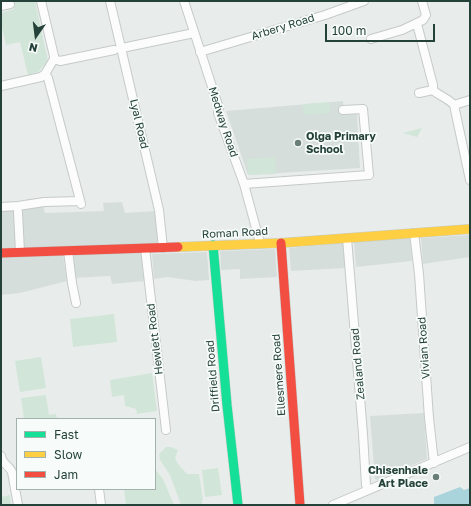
<!DOCTYPE html>
<html>
<head>
<meta charset="utf-8">
<style>
  body { margin:0 }
  #map { position:relative; width:471px; height:506px; overflow:hidden; background:#e8edeb; font-family:"Golos Text",sans-serif }
  canvas { display:block }
  .frame { position:absolute; inset:0; border:2px solid #24423a; pointer-events:none }
  .legend { position:absolute; left:16px; top:418px; width:140px; height:72px; box-sizing:border-box; background:#f7fbf9; border:1px solid #a3b1ad; margin:0; padding:5px 7px; list-style:none; font-size:12px; color:#24423a }
  .legend li { display:flex; align-items:center; gap:8px; height:20px }
  .legend b { width:20px; border:1px solid #a3b1ad }
  .north { position:absolute; left:16px; top:16px; width:40px; height:40px; -webkit-text-stroke:3px #f7fbf9; paint-order:stroke; rotate:194deg; font-size:11px; font-weight:700; line-height:16px; text-align:center; color:#24423a }
  .north::after { content:''; display:block; margin:auto; width:14px; height:18px; background:#24423a; clip-path:polygon(50% 0,100% 100%,50% 72%,0 100%) }
  .scale { position:absolute; left:325px; top:24px; width:110px; height:18px; box-sizing:border-box; border:2px solid #24423a; border-top:0; padding-left:5px; font-size:12px; line-height:14px; white-space:nowrap; color:#24423a; -webkit-text-stroke:3px #f7fbf9; paint-order:stroke }
</style>
</head>
<body>
<div id="map">
<canvas width="471" height="506"></canvas>
<div class="frame"></div>
<ul class="legend">
<li><b style="height:5px;background:#16e098"></b>Fast</li>
<li><b style="height:5px;background:#ffcf43"></b>Slow</li>
<li><b style="height:5px;background:#f24e42"></b>Jam</li>
</ul>
<div class="north">N</div>
<div class="scale">100 m</div>
</div>
<script>
const g = document.querySelector('canvas').getContext('2d');
g.lineJoin = 'round';
function fill(path, color) {
  g.fillStyle = color;
  g.fill(path, 'evenodd');
}
function stroke(path, color, width, dash) {
  g.strokeStyle = color;
  g.lineWidth = width;
  g.lineCap = dash ? 'butt' : 'round';
  g.setLineDash(dash || []);
  g.stroke(path);
}
function drawText(font, color, halo, rows, align = 'center') {
  g.font = font + ' "Golos Text",sans-serif';
  g.lineWidth = 3.5;
  g.setLineDash([]);
  g.textBaseline = 'middle';
  g.strokeStyle = halo;
  g.fillStyle = color;
  for (const [text, x, y, turn = 0] of rows) {
    g.save();
    g.translate(x, y);
    g.rotate((+turn || 0) * Math.PI / 180);
    g.textAlign = isNaN(turn) ? turn : align;
    if (halo) g.strokeText(text, 0, 0);
    g.fillText(text, 0, 0);
    g.restore();
  }
}
fill(new Path2D(`
  M343,101l1,14 13,-1 3,54 -112,7 -22,-64z
  M122,202l3,11 30,-2 3,21 -1,13 -156,3v-39l42,-4 2,8 59,-2 -1,-8z
  M470,235v22l-47,7 -2,-26z
  M410,238l2,23 -56,6 -2,-25z
  M343,243l2,25 -54,3 -2,-23z
  M275,249l2,28 -37,2v-10l-19,1 -1,-19z
  M207,252l2,28 -13,1 -29,-4 -13,2 -2,-25z
  M142,253l3,28 -33,3 -2,-8 -36,2v-23z
  M63,255l4,26 -47,12 -19,2v-37z
  M424,413l3,46 -50,21 -2,-1 -5,-63z`), '#d6dedb');
fill(new Path2D(`
  M12,1h23l13,60 -10,11 -10,3 -8,-33 -14,3 -5,-22v-10l13,-4z
  M329,102l1,11 -26,2 -1,-11z
  M422,128l-5,9 -14,-4z
  M275,157l1,17 -28,1 -1,-16z
  M114,314l3,28 -44,5 -3,-28z
  M41,357l5,31 -26,4 -5,-31z
  M152,373l5,38 -20,3 -1,-5 -11,-3 -1,-11 -12,2 -2,-17z
  M46,395l3,20 7,-1 1,5h-33l-3,-21z
  M166,447h5l7,3 -3,8 3,6 9,10h12l4,26h-1v5h-21l-11,-30 -10,-15 -1,-6z
  M218,468l4,27 -17,2 -3,-27z
  M155,469l8,10 11,26h-48l-2,-16h31z
  M10,495l1,10h-10v-8z`), '#d1e6d8');
fill(new Path2D(`
  M460,487l4,3 6,-2v17h-36v-8z`), '#a9d4db');
const street = new Path2D(`
  M41,1l13,55v3l-9,15
  M110,1l49,209 4,38
  M184,1l35,107 -1,5 26,71 16,59
  M1,6l9,-2
  M417,24l16,61v5c6,6 15,8 21,15l16,75
  M371,39l31,-9 21,-10 3,-5 -4,-14
  M122,48l72,-15
  M200,52l125,-37 39,-14
  M54,59l6,2 54,-11
  M45,74l3,4 33,126
  M1,86l40,-9 4,-3
  M419,93l14,-3
  M454,105l16,-5
  M244,184l125,-9 -6,-66 -20,1
  M1,207l17,-1 26,-4 36,-1
  M18,212l2,40
  M414,233l5,41 10,144 5,45
  M347,238l16,196 3,51 2,5
  M145,248l21,182
  M68,251l4,32 4,20
  M1,456c1,8 8,9 11,16l6,33
  M99,489l2,16
  M333,505l137,-58`);
const fast = new Path2D(`
  M213,245l14,160 11,100`);
const slow = new Path2D(`
  M178,247l103,-4 189,-14`);
const jam = new Path2D(`
  M281,243l19,262
  M1,253l177,-6`);
stroke(street, '#c5cac8', 10);
stroke(fast, '#c3cbc8', 10);
stroke(slow, '#c3cbc8', 10);
stroke(jam, '#c3cbc8', 10);
stroke(street, '#fcfcfc', 8);
stroke(fast, '#16e098', 9);
stroke(slow, '#ffcf43', 9);
stroke(jam, '#f24e42', 9);
for (const [x, y, r, color] of [
  [298,143,4,"#697e78"],
  [436,477,4,"#697e78"]
]) {
  const dot = new Path2D();
  dot.arc(x, y, r, 0, 2 * Math.PI);
  g.fillStyle = color;
  g.fill(dot);
  stroke(dot, '#f7fbf9', 1.5);
}
drawText('11px', '#24423a', '#f7fbf9', [
  ["Arbery Road",283,27,-17],
  ["Medway Road",223,122,72],
  ["Lyal Road",139,124,77],
  ["Roman Road",235,233,-3],
  ["Hewlett Road",155,339,-97],
  ["Vivian Road",424,348,-94],
  ["Zealand Road",358,364,-95],
  ["Ellesmere Road",279,375,-94],
  ["Driffield Road",213,376,-95]
]);
drawText('bold 11px', '#24423a', '#f7fbf9', [
  ["Olga Primary",306,137],
  ["School",306,150],
  ["Chisenhale",428,471,"right"],
  ["Art Place",428,484,"right"]
], 'left');
</script>
</body>
</html>
